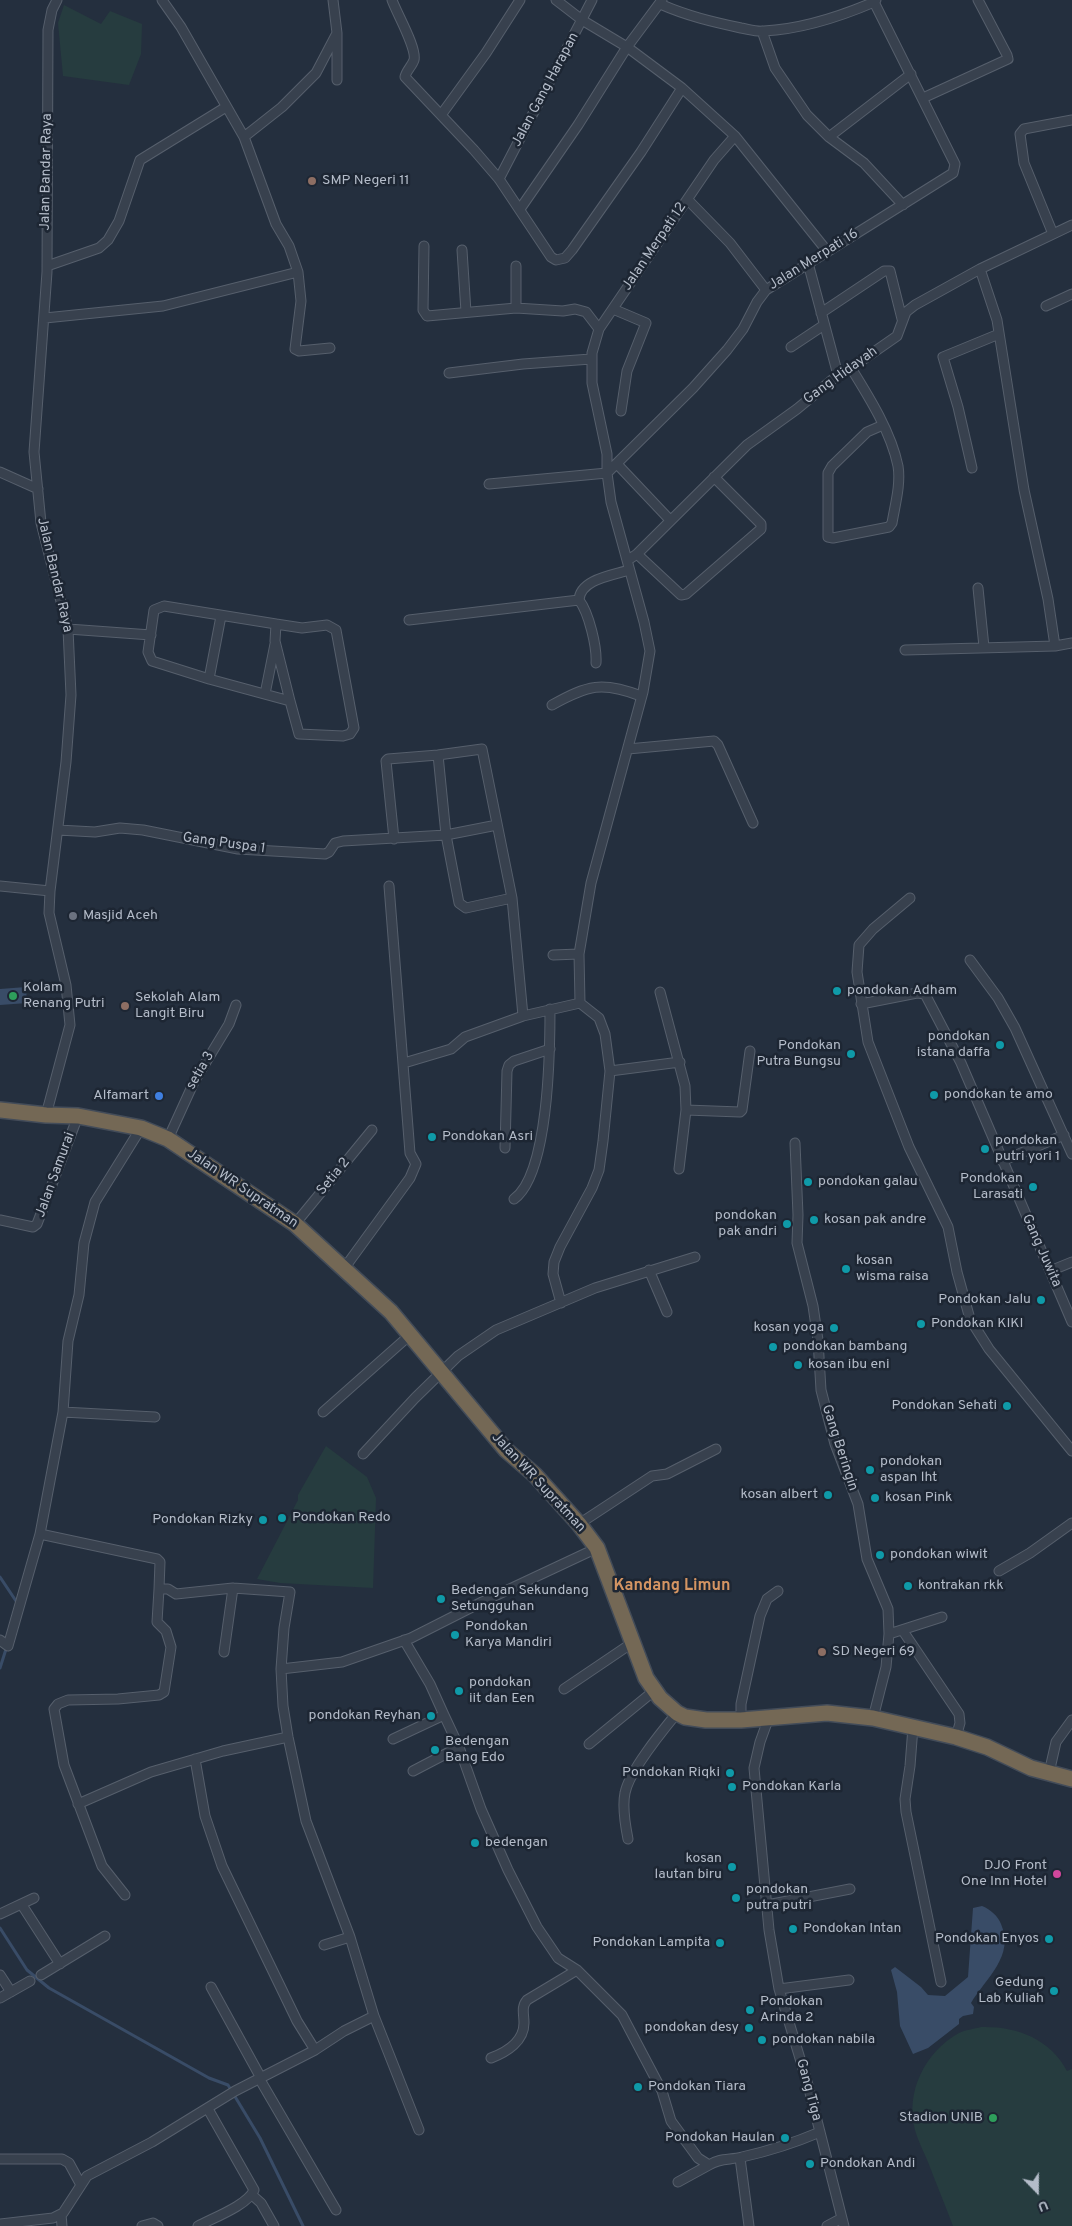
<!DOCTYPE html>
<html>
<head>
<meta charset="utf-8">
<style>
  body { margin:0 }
  #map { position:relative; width:1072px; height:2226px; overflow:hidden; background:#242f3e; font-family:Overpass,sans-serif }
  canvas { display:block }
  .north { position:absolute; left:1012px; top:2166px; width:50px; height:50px; -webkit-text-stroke:4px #1d2633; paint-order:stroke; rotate:158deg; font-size:14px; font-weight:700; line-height:20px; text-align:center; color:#b4bcc9 }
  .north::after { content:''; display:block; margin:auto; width:18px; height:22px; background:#b4bcc9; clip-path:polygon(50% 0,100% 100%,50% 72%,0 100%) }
</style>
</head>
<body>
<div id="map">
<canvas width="1072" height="2226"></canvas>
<div class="north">U</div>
</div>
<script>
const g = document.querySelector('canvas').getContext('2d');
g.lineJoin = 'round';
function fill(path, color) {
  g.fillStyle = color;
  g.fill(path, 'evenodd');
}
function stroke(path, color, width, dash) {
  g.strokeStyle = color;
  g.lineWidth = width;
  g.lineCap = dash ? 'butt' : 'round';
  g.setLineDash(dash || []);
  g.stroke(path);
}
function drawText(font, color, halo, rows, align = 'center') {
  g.font = font + ' Overpass,sans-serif';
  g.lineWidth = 5;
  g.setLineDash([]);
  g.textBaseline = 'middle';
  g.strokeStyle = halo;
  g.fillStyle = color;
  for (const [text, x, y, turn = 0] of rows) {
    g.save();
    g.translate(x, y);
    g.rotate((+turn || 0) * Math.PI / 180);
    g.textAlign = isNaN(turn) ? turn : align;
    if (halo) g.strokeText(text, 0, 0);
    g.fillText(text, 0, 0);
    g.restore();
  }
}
fill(new Path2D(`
  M64,5l37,19 9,-13 32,13 -1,30 -12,31 -66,-9 -5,-53z
  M326,1446l41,31 9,21 -3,90 -93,-5 -23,-4 41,-79v-5z
  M981,2027c34,-1 69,11 86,44l5,-2v157h-119c-8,-21 -17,-43 -25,-64 -4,-10 -10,-21 -13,-32 -10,-38 10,-78 44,-97 6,-3 15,-4 22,-6z`), '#263c3f');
fill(new Path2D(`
  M26,987l1,16 -27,2v-16z
  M982,1906c8,3 16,10 19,18 14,32 -15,54 -30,79l3,4 -1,7 -10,2 -4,3v5l-31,24 -15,6 -13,-28 -3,-34 -6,-22 4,-3 26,20 7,8 17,1 23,-19 5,-69z`), '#394c67');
stroke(new Path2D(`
  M0,1577l18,27
  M0,1668l7,-22
  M0,1928l27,42 22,18 160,90 19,7 32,53 43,88`), '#394c67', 3);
const street = new Path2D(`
  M333,0l4,33v47
  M392,0c5,14 25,48 22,60 -2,6 -8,11 -9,17l69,73 25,29 52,78 5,3 9,-2 7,-8 69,-98 41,-64
  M660,4c27,12 53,18 81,24 7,1 15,4 23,3 39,-2 75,-14 110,-29l-1,-2
  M762,31l13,37 32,47 22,22 35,26 39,42
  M923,98l85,-39 -1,-4 -29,-55
  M441,115l45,-62 34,-53
  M735,136l92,115
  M244,137l38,-30 34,-34 21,-40
  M829,137l82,-63
  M499,179l93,-179
  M688,200l42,43 36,47
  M520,209l58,-84 49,-78 -45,-27 -26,-20
  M1053,234l-29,-71 -4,-29 4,-5 48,-9
  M424,246l-1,64 4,6 89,-8 47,3 12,-2 11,3 13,17
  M462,250l4,62
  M808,263l30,112
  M47,266l52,-18 9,-8 11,-19 21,-61 86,-53
  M980,269l17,51 27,170 24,109 7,47
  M298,272l3,29 -6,48 4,2 31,-3
  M1046,306l26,-12
  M516,308v-42
  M613,309l33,14 -19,48 -6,40
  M821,313l63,-42h6l12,48
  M45,318l118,-12 135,-34 -9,-26 -13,-22 -32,-87 -63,-110 -19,-27
  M791,347l33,-22
  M851,368c18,29 40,64 47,98 3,18 -3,39 -6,57l-3,4 -56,11 -5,-1v-64l4,-7 35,-34 16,-7
  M449,373l74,-9 68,-5
  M617,464l53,56
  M972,468l-14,-61 -15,-50 56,-23
  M0,472l38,17
  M489,484l118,-11 86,-85 34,-38 16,-21 14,-27 9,-12 187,-117 2,-9 -81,-162 2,-2
  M637,554l44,41 5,-1 75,-65v-5l-47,-47
  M628,560l9,-6 110,-109 50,-36 41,-34 13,-7 46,-32 9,-24 9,-7 65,-36 92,-44
  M978,588l6,59
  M579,600c10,13 18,47 17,63
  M164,606l112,18 -1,17 15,60 -81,-22 -57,-18 -4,-9 6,-42z
  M409,620l170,-20c1,-21 35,-25 50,-30
  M276,624l26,4 25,-3 9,5 18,98 -4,6 -7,2 -44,-2 -9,-33
  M68,629l83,6
  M905,650l150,-4 17,-3
  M209,679l12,-63
  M265,694l10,-50
  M552,705c36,-20 50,-24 89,-9
  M628,749l86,-8 4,4 35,78
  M438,755l8,80 13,68 7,5 46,-10
  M58,830l37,2 25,-4 23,2 95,19 87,5 4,-2 6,-9 8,-2 103,-6 51,-10
  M394,839l-8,-78 2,-2 50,-4 44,-6 30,149 11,118
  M0,886l50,5
  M910,898l-37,31 -14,16 -2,27 11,70 41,105 39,80 9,45 13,47 19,30 83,102
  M553,955l26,-1
  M970,960l28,38 17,30 57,126
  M660,992l25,94 1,24 -7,59
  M861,1004l56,-11 8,1 36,69 111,259
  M404,1063l47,-14 14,-12 58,-21 57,-13
  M610,1071l70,-9
  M686,1110l54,2 2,-2 8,-59
  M46,1115l24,-90 -4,-40 -17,-72 1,-22 16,-129 5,-67 -3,-66 -27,-106 -7,-71 13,-180 1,-242 4,-20 5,-10
  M168,1139l26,-57 35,-58 7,-19
  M795,1143l3,72 -1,28 16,63 5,34 3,50 14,54 23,60 9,55 21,50 1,25 -3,33 -13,51
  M505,1148l2,-77 2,-6 5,-4 36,-12
  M1002,1161l62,-26
  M514,1199c35,-25 36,-149 36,-190
  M0,1220l33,7 4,-3 41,-108
  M295,1224l77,-94
  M343,1270l67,-92 6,-14 -6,-11 -21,-267
  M649,1270l18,42
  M1050,1271l22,-9
  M561,1303l-8,-29 1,-12 6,-15 32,-59 7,-18 4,-29 7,-70 -5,-37 -6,-16 -19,-15 -1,-49 12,-71 52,-191 7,-41 -6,-29 -33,-120 -4,-29v-19l-15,-71v-30l7,-24 115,-169 21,-24 -53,-48 -55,-41 35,-47
  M63,1412l92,5
  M323,1412l87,-77
  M363,1454l52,-56 43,-42 38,-26 99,-42 100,-31
  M579,1524l73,-48 15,-2 49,-25
  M999,1571l31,-18 42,-30
  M903,1631l56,83 1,9 -4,14
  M889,1634l53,-17
  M0,1640l8,6 32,-112 23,-122 5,-71 11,-46 5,-52 11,-41 46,-74
  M404,1640l26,44 14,31 15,32 22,62 27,61 29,57 21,31 19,12 45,45 40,76 9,30 27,37 11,7c10,-7 21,-5 33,-8 27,-6 52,-14 78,-25
  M224,1652l9,-64
  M281,1669l61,-7 69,-24 71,-36 115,-54
  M564,1689l68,-46
  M769,1717l-9,25 -6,26 15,162 10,59 29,96 36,141
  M741,1720v-16l19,-88 7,-17 11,-8
  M913,1727l-3,39 -5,33 1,13 35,170
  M393,1739l51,-24
  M589,1744l66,-54
  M195,1759l10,57 17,50 75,155 18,29
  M413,1771l46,-24
  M1049,1773l7,-31 16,-22
  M78,1804l73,-32 72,-21 65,-14
  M628,1839c-3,-15 -6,-32 -3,-46 4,-22 38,-63 52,-80
  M125,1895l-23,-29 -38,-101 -10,-56 4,-5 10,-4 50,-1 41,-4 5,-3 7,-45 -5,-16 -9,-9 2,-33
  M22,1905l38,59
  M767,1905l83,-16
  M0,1914l34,-16
  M324,1945l26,-8
  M0,1975l11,17
  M41,1975l64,-39
  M211,1987l50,91
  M779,1989l70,-9
  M0,1998l30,-17
  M374,2016l45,114
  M491,2058c16,-6 33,-17 33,-35 0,-9 -3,-16 3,-23l50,-30
  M259,2078l77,132
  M740,2158l9,68
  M0,2159h62l7,4 12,22
  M678,2182l31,-17
  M252,2195l9,8 13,23
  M61,2214l1,12
  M0,2224l53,-6 10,-5 24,-37 65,-34 83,-51 80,-41 29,-19 30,-15 -24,-79 -44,-116 -18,-84 -5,-31 -2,-37 3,-41 6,-36 -57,-4 -57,6 -8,-5h-9l1,-27 -3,-3 -117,-25
  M142,2226l11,-3 5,3
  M198,2226c15,-8 50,-21 56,-36l-46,-81
  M827,2226l15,-8`);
const highway = new Path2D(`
  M0,1110l46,5 32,1 63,12 27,11 127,85 96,88 115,138 29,25 44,49 18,24 49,130 14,20 17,15 8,4 21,3h35l86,-7 46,5 83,19 31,10 44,21 41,11`);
stroke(street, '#565f6c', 11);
stroke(highway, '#434c59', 18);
stroke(street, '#38414e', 9);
stroke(highway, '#746855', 15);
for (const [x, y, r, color] of [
  [312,181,5,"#8d6e63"],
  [73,916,5,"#6b7280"],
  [837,991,5,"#0f9aa8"],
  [13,996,5,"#2e9e5b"],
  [125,1006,5,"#8d6e63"],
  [1000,1045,5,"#0f9aa8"],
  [851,1054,5,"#0f9aa8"],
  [934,1095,5,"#0f9aa8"],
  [159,1096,5,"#3f7fe0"],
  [432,1137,5,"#0f9aa8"],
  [985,1149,5,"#0f9aa8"],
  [808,1182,5,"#0f9aa8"],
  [1033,1187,5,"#0f9aa8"],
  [814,1220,5,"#0f9aa8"],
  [787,1224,5,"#0f9aa8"],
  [846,1269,5,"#0f9aa8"],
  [1041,1300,5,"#0f9aa8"],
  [921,1324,5,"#0f9aa8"],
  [834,1328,5,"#0f9aa8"],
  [773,1347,5,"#0f9aa8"],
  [798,1365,5,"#0f9aa8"],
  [1007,1406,5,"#0f9aa8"],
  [870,1470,5,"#0f9aa8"],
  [828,1495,5,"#0f9aa8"],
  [875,1498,5,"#0f9aa8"],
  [282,1518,5,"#0f9aa8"],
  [263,1520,5,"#0f9aa8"],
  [880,1555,5,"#0f9aa8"],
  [908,1586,5,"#0f9aa8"],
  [441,1599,5,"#0f9aa8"],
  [455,1635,5,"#0f9aa8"],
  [822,1652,5,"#8d6e63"],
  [459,1691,5,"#0f9aa8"],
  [431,1716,5,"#0f9aa8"],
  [435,1750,5,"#0f9aa8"],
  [730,1773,5,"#0f9aa8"],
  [732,1787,5,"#0f9aa8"],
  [475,1843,5,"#0f9aa8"],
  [732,1867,5,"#0f9aa8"],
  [1057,1874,5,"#d1479c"],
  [736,1898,5,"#0f9aa8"],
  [793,1929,5,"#0f9aa8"],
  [1049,1939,5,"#0f9aa8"],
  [720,1943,5,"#0f9aa8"],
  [1054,1991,5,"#0f9aa8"],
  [750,2010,5,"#0f9aa8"],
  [749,2028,5,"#0f9aa8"],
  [762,2040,5,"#0f9aa8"],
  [638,2087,5,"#0f9aa8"],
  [993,2118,5,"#2e9e5b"],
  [785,2138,5,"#0f9aa8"],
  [810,2164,5,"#0f9aa8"]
]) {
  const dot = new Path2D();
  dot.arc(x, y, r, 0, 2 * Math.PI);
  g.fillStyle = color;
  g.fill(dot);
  stroke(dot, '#1d2633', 2);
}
drawText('14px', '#b4bcc9', '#1d2633', [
  ["Jalan Gang Harapan",546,90,-62],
  ["Jalan Bandar Raya",47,172,-89],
  ["Jalan Merpati 12",655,247,-56],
  ["Jalan Merpati 16",814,260,-32],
  ["Gang Hidayah",841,376,-36],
  ["Jalan Bandar Raya",54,575,77],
  ["Gang Puspa 1",224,844,8],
  ["setia 3",201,1071,-60],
  ["Jalan Samurai",56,1175,-70],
  ["Setia 2",334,1177,-51],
  ["Jalan WR Supratman",242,1189,34],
  ["Gang Juwita",1041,1251,66],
  ["Gang Beringin",839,1448,72],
  ["Jalan WR Supratman",538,1483,47],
  ["Gang Tiga",808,2090,75]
]);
drawText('14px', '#b4bcc9', '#1d2633', [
  ["SMP Negeri 11",322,181],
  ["Masjid Aceh",83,916],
  ["Kolam",23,988],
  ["Renang Putri",23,1004],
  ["pondokan Adham",847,991],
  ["Sekolah Alam",135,998],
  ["Langit Biru",135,1014],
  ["pondokan",990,1037,"right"],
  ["istana daffa",990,1053,"right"],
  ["Pondokan",841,1046,"right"],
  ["Putra Bungsu",841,1062,"right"],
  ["pondokan te amo",944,1095],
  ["Alfamart",149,1096,"right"],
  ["Pondokan Asri",442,1137],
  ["pondokan",995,1141],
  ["putri yori 1",995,1157],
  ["Pondokan",1023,1179,"right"],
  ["Larasati",1023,1195,"right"],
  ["pondokan galau",818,1182],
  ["pondokan",777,1216,"right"],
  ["pak andri",777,1232,"right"],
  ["kosan pak andre",824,1220],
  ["kosan",856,1261],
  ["wisma raisa",856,1277],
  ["Pondokan Jalu",1031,1300,"right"],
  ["Pondokan KIKI",931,1324],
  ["kosan yoga",824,1328,"right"],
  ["pondokan bambang",783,1347],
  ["kosan ibu eni",808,1365],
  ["Pondokan Sehati",997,1406,"right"],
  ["pondokan",880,1462],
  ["aspan lht",880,1478],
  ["kosan albert",818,1495,"right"],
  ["kosan Pink",885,1498],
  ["Pondokan Redo",292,1518],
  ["Pondokan Rizky",253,1520,"right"],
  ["pondokan wiwit",890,1555],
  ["kontrakan rkk",918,1586],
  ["Bedengan Sekundang",451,1591],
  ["Setungguhan",451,1607],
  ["Pondokan",465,1627],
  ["Karya Mandiri",465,1643],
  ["SD Negeri 69",832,1652],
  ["pondokan",469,1683],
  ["iit dan Een",469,1699],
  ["pondokan Reyhan",421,1716,"right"],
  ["Bedengan",445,1742],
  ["Bang Edo",445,1758],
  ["Pondokan Riqki",720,1773,"right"],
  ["Pondokan Karla",742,1787],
  ["bedengan",485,1843],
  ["kosan",722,1859,"right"],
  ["lautan biru",722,1875,"right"],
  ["DJO Front",1047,1866,"right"],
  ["One Inn Hotel",1047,1882,"right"],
  ["pondokan",746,1890],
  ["putra putri",746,1906],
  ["Pondokan Intan",803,1929],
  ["Pondokan Enyos",1039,1939,"right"],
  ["Pondokan Lampita",710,1943,"right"],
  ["Gedung",1044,1983,"right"],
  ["Lab Kuliah",1044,1999,"right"],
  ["Pondokan",760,2002],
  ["Arinda 2",760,2018],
  ["pondokan desy",739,2028,"right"],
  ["pondokan nabila",772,2040],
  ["Pondokan Tiara",648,2087],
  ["Stadion UNIB",983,2118,"right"],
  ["Pondokan Haulan",775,2138,"right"],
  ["Pondokan Andi",820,2164]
], 'left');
drawText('bold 16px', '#d59563', '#1d2633', [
  ["Kandang Limun",672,1587]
]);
</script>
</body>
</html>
